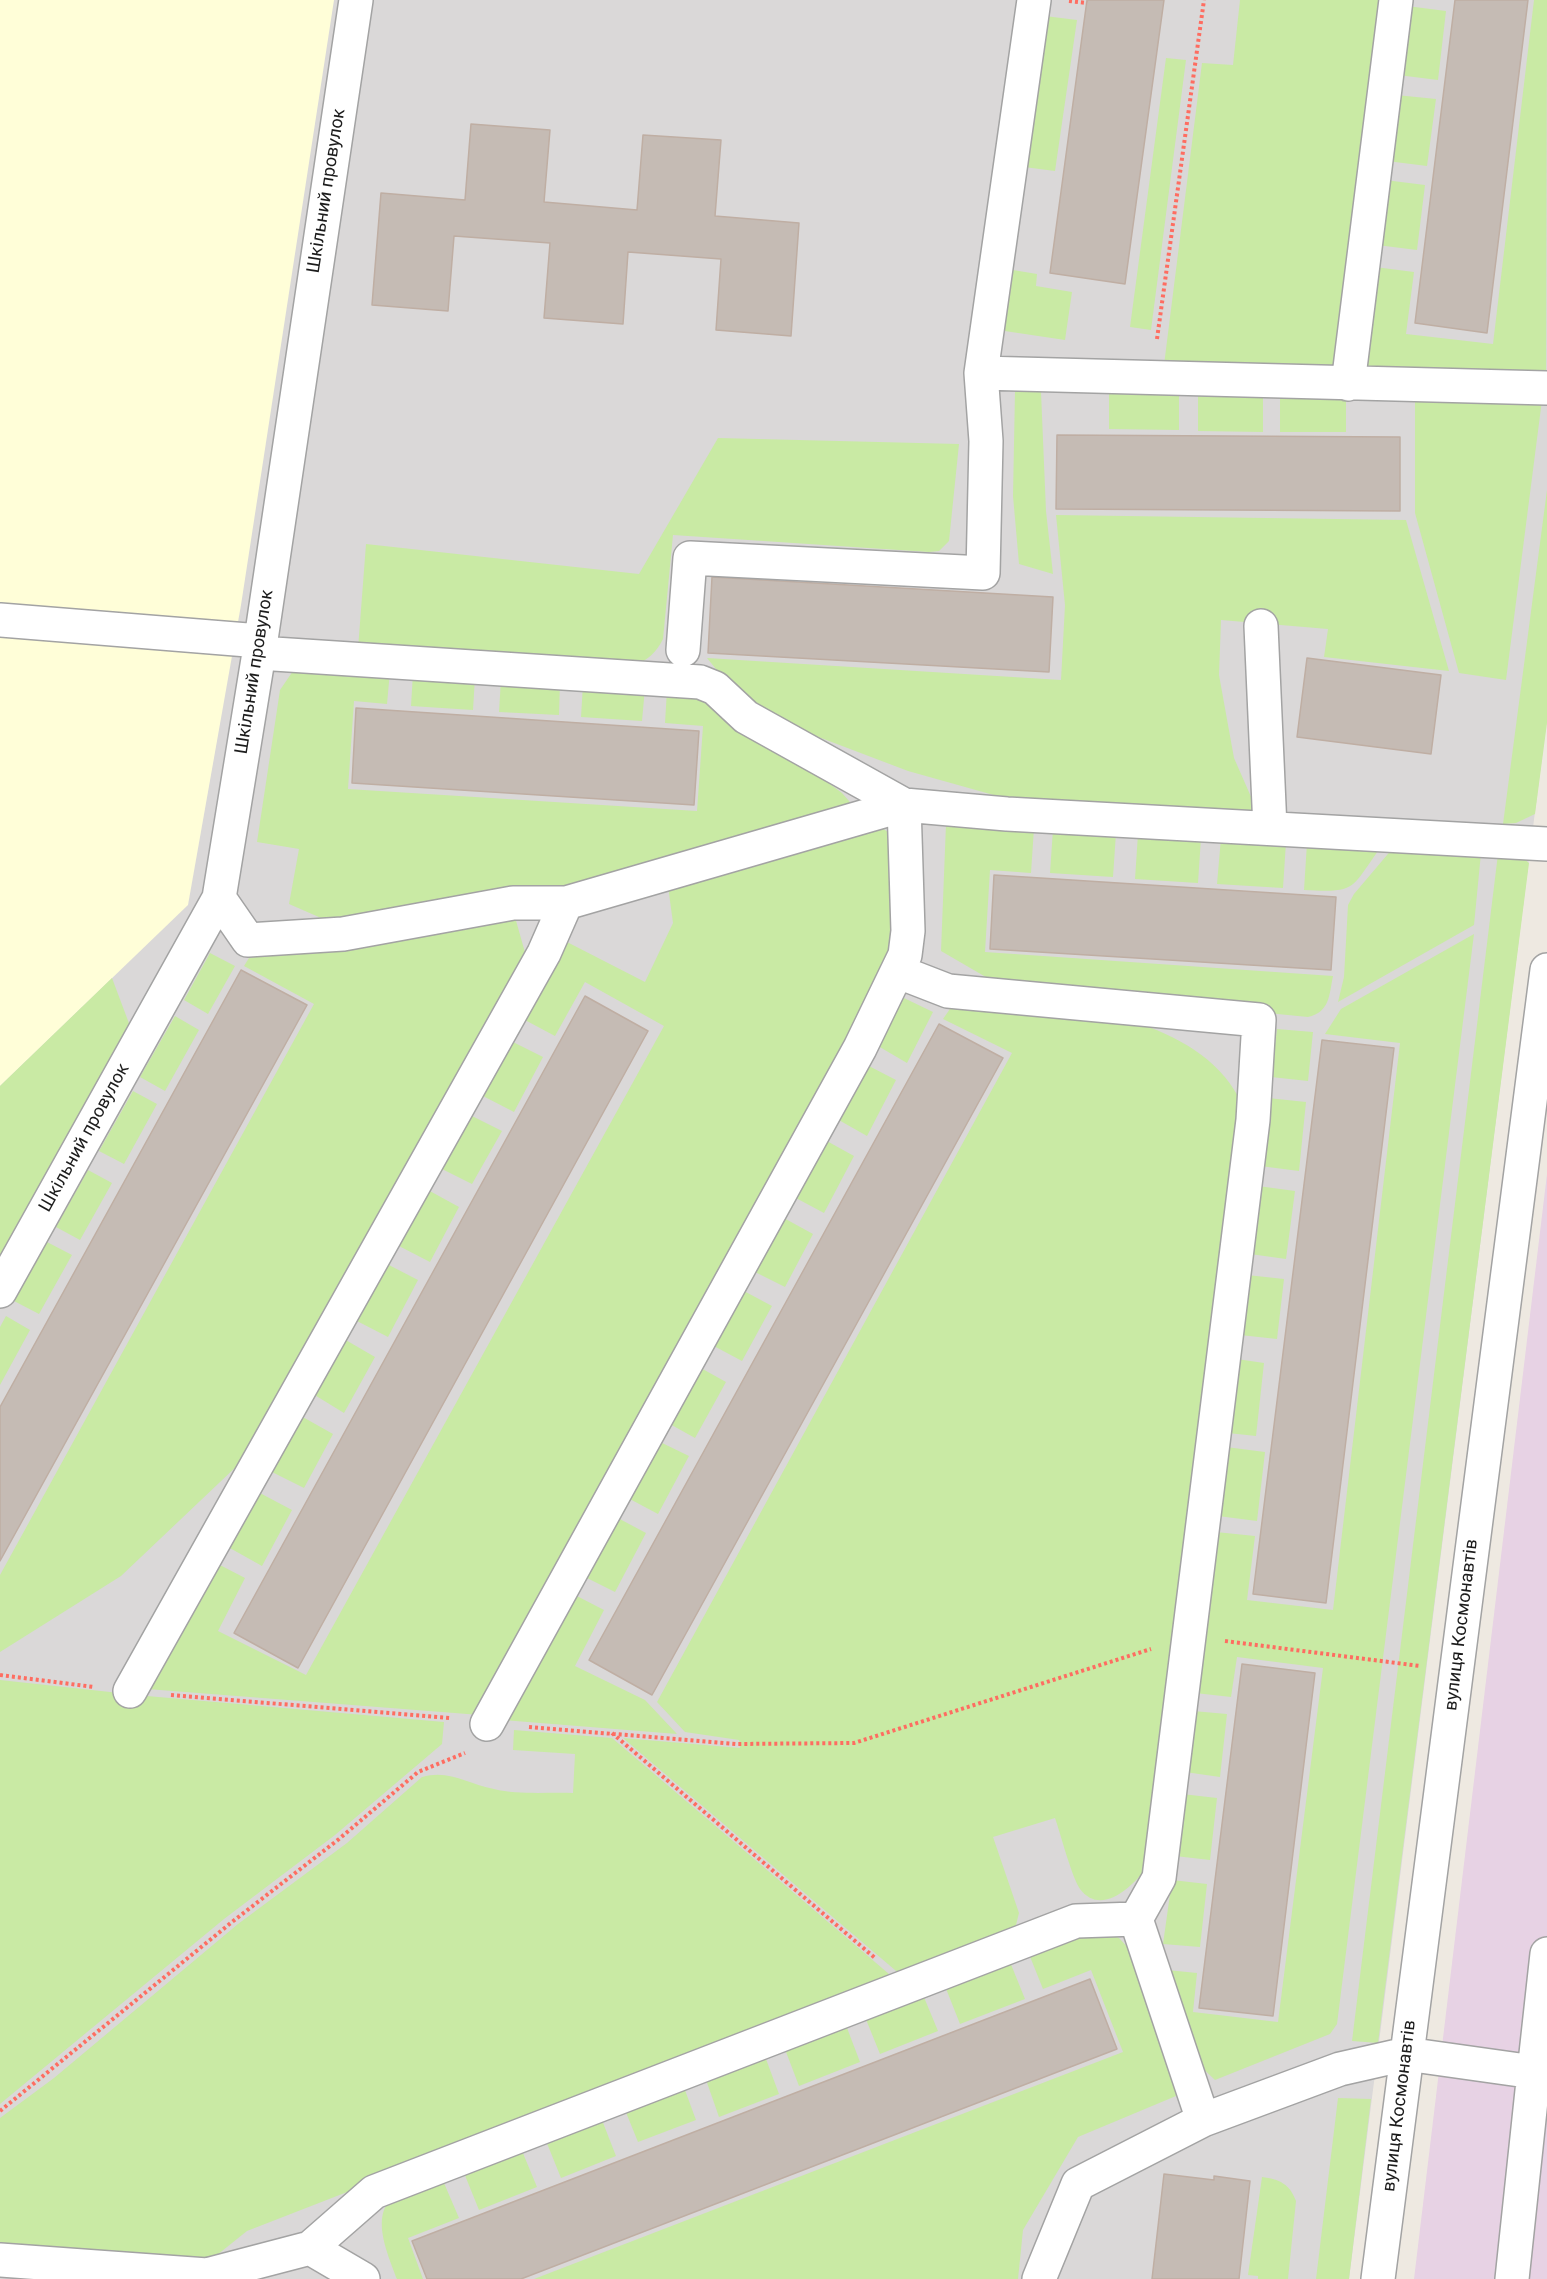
<!DOCTYPE html>
<html>
<head>
<meta charset="utf-8">
<style>
  body { margin:0 }
  canvas { display:block; background:#eee9e1 }
</style>
</head>
<body>
<canvas width="1547" height="2279"></canvas>
<script>
const g = document.querySelector('canvas').getContext('2d');
g.lineJoin = 'round';
function fill(path, color) {
  g.fillStyle = color;
  g.fill(path, 'evenodd');
}
function stroke(path, color, width, dash) {
  g.strokeStyle = color;
  g.lineWidth = width;
  g.lineCap = dash ? 'butt' : 'round';
  g.setLineDash(dash || []);
  g.stroke(path);
}
function drawText(font, color, halo, rows, align = 'center') {
  g.font = font + ' Roboto,sans-serif';
  g.lineWidth = 6;
  g.setLineDash([]);
  g.textBaseline = 'middle';
  g.strokeStyle = halo;
  g.fillStyle = color;
  for (const [text, x, y, turn = 0] of rows) {
    g.save();
    g.translate(x, y);
    g.rotate((+turn || 0) * Math.PI / 180);
    g.textAlign = isNaN(turn) ? turn : align;
    if (halo) g.strokeText(text, 0, 0);
    g.fillText(text, 0, 0);
    g.restore();
  }
}
fill(new Path2D(`
  M0,0h1547v717l-198,1562h-1349z`), '#dad8d8');
fill(new Path2D(`
  M1547,1174v1105h-133z`), '#e7d2e4');
fill(new Path2D(`
  M0,0h334l-93,605 -53,300 -188,181z`), '#fffed8');
fill(new Path2D(`
  M1240,0h145l-49,373 -172,-8 38,-302 31,2z
  M1534,0h13l-1,377 -186,-4 15,-106 39,5 -8,62 87,10z
  M1407,6l39,5 -8,69 -40,-5z
  M1045,16l32,4 -22,151 -31,-4z
  M1166,58l20,2 -35,270 -21,-3z
  M1396,95l40,4 -9,67 -40,-5z
  M1385,180l40,5 -8,65 -40,-5z
  M1007,269l30,5 -1,12 36,6 -7,48 -67,-10z
  M1015,391l26,1 5,119 7,63 -34,-10 -6,-68z
  M1109,393l70,1v36l-70,-1z
  M1198,395l65,1v36l-65,-1z
  M1280,396l66,1v35h-66z
  M1415,398l127,2 -36,280 -47,-7 -44,-160z
  M718,438l241,6 -10,97 -10,10 -10,1 -256,-17 -10,104c-7,14 -15,21 -30,27l-275,-17 8,-105 273,30z
  M1547,490v233l-12,91 -19,9 -13,1z
  M1056,515l350,5 43,151 -125,-14 4,-28 -107,-9 -2,55 15,83 25,57 -244,-14 -107,-30 -158,-60 -43,-53 354,22 4,-75z
  M293,671h97l-3,33 -33,-3 -6,88 349,22 6,-85 -38,-3 2,-33 40,2 135,101 15,17 -152,43 -192,44 -169,31 -55,-24 10,-55 -42,-7 23,-152z
  M413,673l62,4 -2,33 -62,-4z
  M501,679l59,3 -1,33 -60,-3z
  M583,684l62,4 -3,33 -61,-4z
  M946,824l88,4 -3,45 -41,-3 -5,82 348,24c-4,19 -3,36 -25,41l-305,-30 -62,-36z
  M879,826l15,10v115l-414,764 -333,-26 71,-125 27,14 -27,53 88,44 358,-649 -79,-44 -30,54 -32,-17 44,-77 78,40 28,-59 -5,-37z
  M1053,829l63,4 -3,44 -63,-4z
  M1138,834l63,4 -3,45 -63,-4z
  M1221,838l65,4 -3,46 -66,-4z
  M1307,843l74,4c-31,42 -23,46 -77,43z
  M1393,848l88,5 -7,72 -136,77 6,-25 4,-72 6,-11z
  M1498,854l25,4 6,5 -151,1180 -26,-2z
  M513,910l13,46 -287,508 -118,112 -121,76v-77l314,-571 -70,-38 5,-8z
  M1474,934l-137,1090 -7,10 -115,46 -20,-19 -28,-91 30,3 -4,39 85,10 45,-354 -86,-11 -6,40 -36,-4 21,-161 39,4 -8,64 86,10 67,-567 -75,-9 16,-25z
  M210,953l25,13 -27,48 -24,-14z
  M112,978l18,48 -130,234v-174z
  M904,998l29,14 -26,51 -29,-17z
  M952,1006l183,16c42,14 83,36 104,76l-91,768c-13,18 -46,52 -68,23 -9,-14 -19,-54 -25,-71l-62,19 26,76 -4,16 -113,47 -279,-238 117,10 -1,-8 -54,-8 -28,-30 355,-649 -69,-34z
  M175,1016l24,14 -34,61 -25,-14z
  M1277,1029l36,3 -5,49 -37,-4z
  M511,1041l32,16 -29,55 -33,-17z
  M867,1065l29,15 -29,56 -30,-17z
  M133,1091l24,13 -33,60 -25,-13z
  M1268,1098l38,4 -7,69 -39,-5z
  M470,1115l32,16 -30,53 -32,-16z
  M825,1140l29,16 -30,57 -30,-16z
  M88,1170l24,13 -32,57 -24,-13z
  M1258,1186l37,5 -9,68 -36,-5z
  M428,1190l31,17 -29,55 -33,-17z
  M782,1217l31,17 -28,53 -32,-16z
  M47,1242l25,13 -33,59 -25,-13z
  M387,1264l31,16 -30,57 -33,-17z
  M1247,1275l37,4 -7,60 -37,-4z
  M742,1290l30,16 -30,55 -30,-16z
  M6,1316l24,14 -30,55v-58z
  M344,1339l31,18 -31,56 -31,-19z
  M1237,1359l27,4 -8,73 -28,-3z
  M699,1367l27,15 -31,56 -27,-15z
  M301,1416l32,18 -29,54 -34,-17z
  M658,1441l31,15 -31,58 -32,-17z
  M1226,1447l39,5 -8,69 -39,-5z
  M258,1492l34,18 -30,56 -34,-19z
  M616,1517l30,16 -31,59 -32,-16z
  M573,1594l31,16 -29,56 70,34 32,34 -174,-14z
  M0,1680l147,16 297,26 -2,22 -107,91 -111,84 -224,185z
  M1193,1711l34,3 -7,63 -35,-5z
  M514,1730l98,8 277,236v7l-642,250 -40,32 -207,-15v-130l54,-40 184,-154 109,-81 75,-66c27,-8 46,7 72,12 24,6 53,3 79,4l2,-39 -62,-4z
  M1182,1794l35,4 -7,62 -35,-4z
  M1172,1880l35,4 -7,63 -37,-3z
  M1104,1932l15,6 12,13 42,118 3,27 -98,41 -55,93 -5,49h-484l589,-227 -32,-82 -48,19 -16,-40 38,-15z
  M1008,1957l17,42 -65,25 -17,-43z
  M921,1990l17,41 -58,23 -17,-42z
  M844,2020l16,42 -61,24 -16,-42z
  M763,2051l16,43 -60,23 -15,-43z
  M682,2082l14,38 -58,22 -15,-37z
  M1338,2098l33,1 -22,180h-33z
  M600,2115l16,41 -55,22 -17,-42z
  M520,2146l17,41 -58,23 -17,-42z
  M441,2176l18,42 -51,20 15,41h-26c-8,-22 -28,-64 -3,-82 13,-10 33,-15 47,-21z
  M1262,2177c17,2 28,7 34,24l-8,78h-30v-3l-10,-1z`), '#c9eaa4');
const building = new Path2D(`
  M1087,0h77l-39,284 -75,-11z
  M1455,0h73l-41,333 -72,-10z
  M471,124l79,6 -6,72 93,8 6,-75 78,5 -6,76 84,7 -8,113 -75,-6 5,-71 -93,-7 -5,72 -79,-6 6,-75 -96,-7 -6,75 -76,-6 9,-112 84,7z
  M1057,435l343,2v74l-344,-2z
  M712,577l341,20 -4,75 -341,-19z
  M1307,658l134,17 -10,79 -134,-17z
  M356,708l343,23 -5,74 -342,-22z
  M994,875l342,22 -5,73 -341,-21z
  M241,970l66,35 -307,556v-154z
  M585,996l63,35 -350,637 -64,-35z
  M939,1024l64,34 -351,637 -63,-35z
  M1322,1040l72,8 -68,555 -73,-9z
  M1242,1664l73,9 -42,343 -74,-8z
  M1090,1979l27,70 -596,230h-94l-15,-38z
  M1164,2174l50,6v-4l36,5 -11,98h-87z`);
fill(building, '#c5bbb4');
stroke(building, '#bfaea3', 1.5);
const minor = new Path2D(`
  M1034,0l-53,373 566,15
  M1348,384l48,-384
  M0,620l260,21
  M1261,626l9,202
  M683,650l7,-92 293,15 3,-132 -5,-68
  M259,653l441,29 15,6 31,29 158,88
  M219,898l29,42 95,-6 170,-31h53l338,-98 103,9 540,30
  M0,1291l219,-393 40,-245 97,-653
  M130,1691l414,-738 22,-50
  M487,1724l373,-676 45,-93 3,-24 -4,-126
  M1136,1919l67,201
  M310,2248l53,31
  M0,2260l207,15 103,-27 64,-56 702,-271 60,-2 23,-41 94,-758 6,-100 -311,-29 -49,-19
  M1039,2279l39,-95 125,-64 137,-51 66,-15 128,18 13,-118
  M1378,2279l169,-1309
  M1512,2279l22,-207`);
stroke(minor, '#a3a3a3', 36);
stroke(new Path2D(`
  M1069,1l18,2
  M1157,339l47,-339
  M1225,1641l195,25
  M0,1675l94,12
  M171,1695l279,23
  M529,1727l207,17 118,-1 297,-94
  M612,1733l263,225
  M0,2111l232,-189 107,-83 79,-67 47,-19`), '#fe6d61', 4, [3, 3]);
stroke(minor, '#fff', 33);
drawText('18px', '#1c1c1c', '#fff', [
  ["Шкільний провулок",327,191,-81],
  ["Шкільний провулок",255,672,-81],
  ["Шкільний провулок",85,1138,-61],
  ["вулиця Космонавтів",1462,1625,-83],
  ["вулиця Космонавтів",1400,2106,-83]
]);
</script>
</body>
</html>
